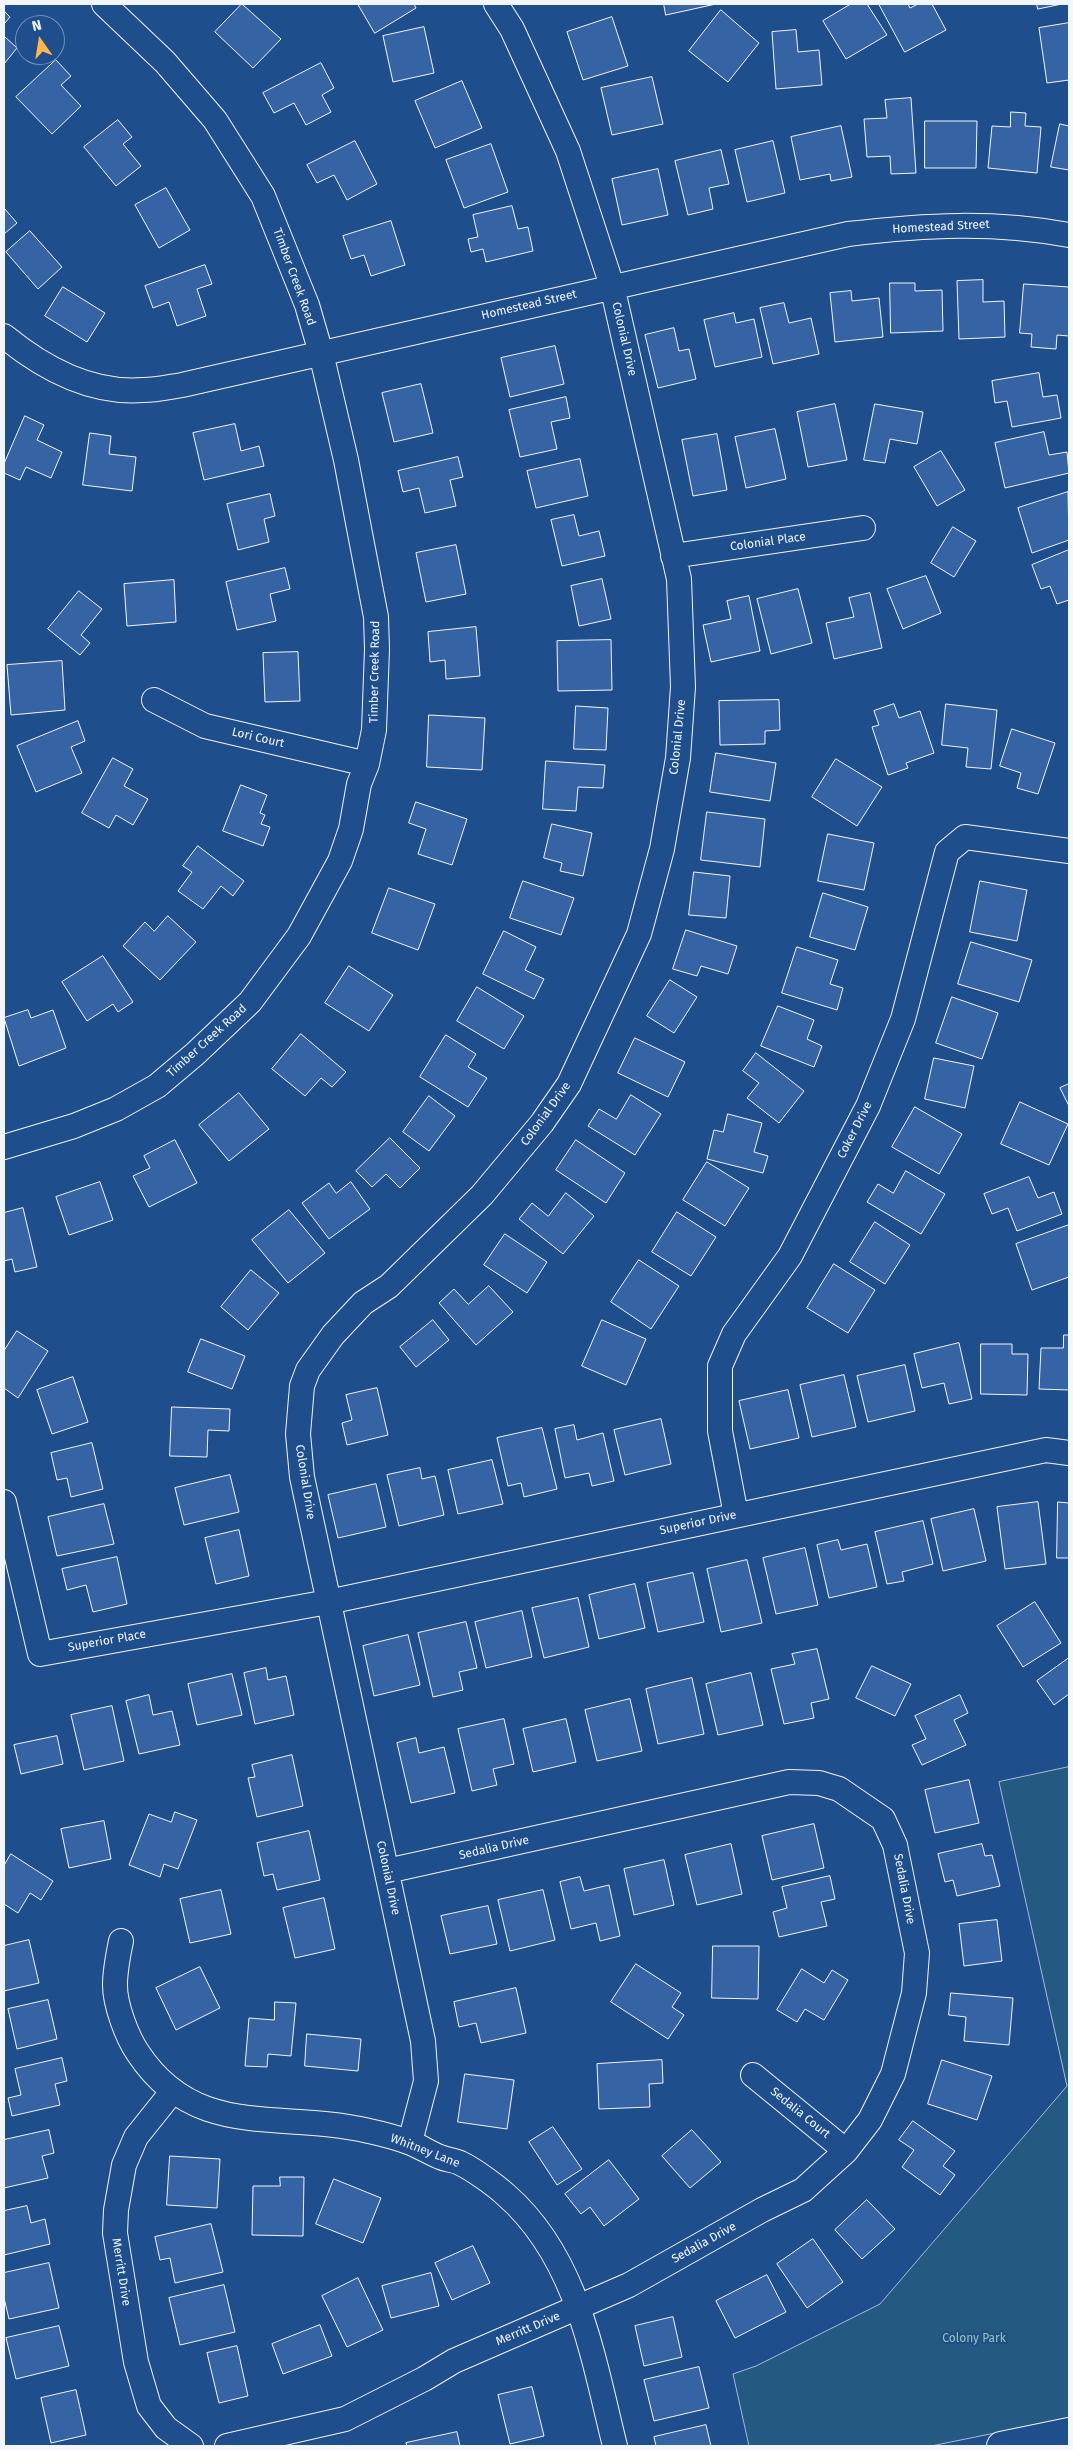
<!DOCTYPE html>
<html>
<head>
<meta charset="utf-8">
<style>
  body { margin:0 }
  #map { position:relative; width:1073px; height:2450px; overflow:hidden; background:#1f4e8c; font-family:"Fira Sans",sans-serif }
  canvas { display:block }
  .frame { position:absolute; inset:0; border:5px solid #f2f6ff; pointer-events:none }
  .north { position:absolute; left:15px; top:15px; width:50px; height:50px; box-sizing:border-box; background:#1f4e8c; border:1px solid #7391ba; border-radius:50%; rotate:347deg; font-size:14px; font-weight:700; line-height:20px; text-align:center; color:#f2f6ff }
  .north::after { content:''; display:block; margin:auto; width:18px; height:22px; background:#ffb74d; clip-path:polygon(50% 0,100% 100%,50% 72%,0 100%) }
</style>
</head>
<body>
<div id="map">
<canvas width="1073" height="2450"></canvas>
<div class="frame"></div>
<div class="north">N</div>
</div>
<script>
const g = document.querySelector('canvas').getContext('2d');
g.lineJoin = 'round';
function fill(path, color) {
  g.fillStyle = color;
  g.fill(path, 'evenodd');
}
function stroke(path, color, width, dash) {
  g.strokeStyle = color;
  g.lineWidth = width;
  g.lineCap = dash ? 'butt' : 'round';
  g.setLineDash(dash || []);
  g.stroke(path);
}
function drawText(font, color, halo, rows, align = 'center') {
  g.font = font + ' "Fira Sans",sans-serif';
  g.lineWidth = 4;
  g.setLineDash([]);
  g.textBaseline = 'middle';
  g.strokeStyle = halo;
  g.fillStyle = color;
  for (const [text, x, y, turn = 0] of rows) {
    g.save();
    g.translate(x, y);
    g.rotate((+turn || 0) * Math.PI / 180);
    g.textAlign = isNaN(turn) ? turn : align;
    if (halo) g.strokeText(text, 0, 0);
    g.fillText(text, 0, 0);
    g.restore();
  }
}
const green = new Path2D(`
  M1069,1767v651l-138,28h-182l-16,-72 23,-8 124,-62 187,-218 -68,-304z`);
fill(green, '#245a82');
stroke(green, '#a8bbd7', 1);
const building = new Path2D(`
  M242,4l39,35 -28,29 -38,-36z
  M358,4h56l2,4 -41,25z
  M664,4h52l-50,11z
  M851,4h16l20,31 -41,24 -23,-38z
  M879,4h29l2,4 8,-4h14l14,26 -41,22z
  M1037,4h25l-24,5z
  M721,10l38,33 -31,39 -39,-31z
  M4,11l6,6 -6,7z
  M612,17l16,49 -45,14 -16,-48z
  M1069,23v57l-22,3 -8,-55z
  M424,27l10,46 -41,9 -10,-46z
  M796,30l2,22 21,-2 3,35 -46,4 -4,-57z
  M4,36l13,12 -13,16z
  M56,60l15,16 -10,9 20,21 -29,28 -36,-37z
  M321,63l13,25 -12,7 9,17 -25,13 -12,-22 -20,10 -11,-20z
  M652,77l11,47 -51,11 -11,-47z
  M462,81l20,47 -47,20 -20,-47z
  M911,98l5,75 -25,1 -1,-18 -23,1 -3,-38 23,-1 -2,-18z
  M1011,112l15,1 -1,13 16,1 -4,46 -49,-5 4,-42 18,1z
  M118,120l14,17 -9,7 18,22 -25,20 -32,-39z
  M925,121h52l-1,47h-51z
  M1060,124l9,2v44l-18,-3z
  M841,126l11,51 -21,4 -1,-7 -30,6 -9,-43z
  M355,141l22,43 -30,16 -13,-25 -17,8 -10,-18z
  M773,141l12,52 -38,9 -12,-52z
  M491,144l17,48 -44,16 -18,-48z
  M721,150l8,34 -20,4 4,21 -25,6 -13,-54z
  M658,169l10,46 -46,10 -10,-46z
  M166,188l24,42 -31,18 -24,-43z
  M512,206l6,23 10,-2 5,24 -47,11 -3,-13 -12,3 -3,-13 10,-2 -5,-22z
  M4,208l13,15 -13,11z
  M391,221l14,44 -34,11 -7,-21 -13,4 -8,-23z
  M30,231l32,36 -24,22 -32,-37z
  M205,265l7,19 -15,5 9,27 -29,10 -8,-24 -16,6 -8,-22z
  M983,280v22l21,-1 1,36 -46,2 -2,-58z
  M890,283h25v8l27,-1 1,41 -52,2z
  M1024,284l45,3v49l-12,-1 -1,14 -25,-2 1,-13 -12,-1z
  M63,287l42,26 -18,29 -42,-26z
  M851,291l1,10 27,-3 4,39 -48,5 -5,-49z
  M784,303l5,20 22,-5 8,36 -46,10 -13,-56z
  M734,313l2,10 18,-4 8,38 -47,10 -11,-47z
  M674,328l5,23 10,-2 7,30 -38,9 -13,-53z
  M555,346l9,38 -54,13 -9,-39z
  M1039,373l4,24 14,-2 4,23 -49,9 -5,-26 -12,2 -3,-22z
  M421,384l12,49 -39,9 -12,-49z
  M566,397l4,21 -19,4 6,27 -37,8 -11,-47z
  M835,404l12,56 -39,7 -11,-55z
  M875,404l48,8 -6,32 -27,-5 -5,24 -21,-3z
  M25,416l19,9 -7,15 25,12 -11,26 -25,-11 -6,13 -16,-7v-9z
  M235,424l6,27 18,-5 5,20 -60,14 -11,-47z
  M775,429l11,50 -40,9 -11,-51z
  M1044,432l5,23 18,-3 2,21 -64,15 -10,-45z
  M90,433l21,3 -2,18 27,3 -4,34 -49,-6z
  M717,434l10,56 -34,6 -11,-56z
  M941,451l24,39 -28,16 -23,-39z
  M458,457l5,20 -13,3 6,26 -31,7 -6,-25 -16,4 -5,-21z
  M580,459l8,37 -52,12 -9,-37z
  M1068,492l1,48 -37,13 -14,-45z
  M270,494l5,22 -11,3 5,23 -31,8 -11,-46z
  M574,515l5,21 20,-5 6,25 -43,10 -11,-46z
  M953,527l23,14 -22,36 -23,-14z
  M456,545l10,49 -40,8 -10,-49z
  M1069,550v50l-12,4 -7,-18 -9,3 -9,-24z
  M285,568l5,21 -20,5 6,27 -39,9 -11,-48z
  M926,576l15,37 -38,16 -16,-40z
  M602,579l9,40 -32,7 -8,-40z
  M174,580l2,42 -49,4 -3,-42z
  M798,589l14,54 -41,11 -14,-55z
  M79,591l23,18 -21,26 9,8 -10,12 -32,-26z
  M870,593l12,55 -48,11 -8,-36 28,-6 -5,-19z
  M749,596l11,55 -49,11 -8,-37 28,-6 -4,-18z
  M476,627l4,49 -34,3 -1,-19 -15,2 -2,-30z
  M611,640l1,50 -54,1 -1,-50z
  M298,652l2,49 -35,1 -2,-49z
  M62,661l3,49 -54,5 -4,-50z
  M779,700l1,30 -15,1v13l-45,1 -1,-44z
  M894,704l5,14 21,-7 14,42 -28,10 2,5 -20,7 -16,-48 7,-2 -5,-14z
  M946,704l51,6 -6,59 -25,-2 2,-19 -26,-3z
  M576,706l32,2 -2,42 -32,-1z
  M429,715l56,3 -3,52 -55,-3z
  M78,721l7,20 -14,6 11,26 -46,19 -19,-46z
  M1012,729l43,14 -17,51 -21,-6 4,-15 -21,-7z
  M716,753l60,10 -6,38 -60,-9z
  M113,758l20,11 -9,17 24,13 -15,26 -17,-10 -7,13 -27,-15z
  M836,759l46,28 -25,39 -45,-29z
  M546,761l59,4 -2,23 -25,-1 -2,24 -33,-2z
  M241,785l26,10 -7,18 5,2 -4,9 9,3 -7,19 -40,-15z
  M416,802l51,17 -15,46 -34,-11 8,-25 -17,-6z
  M707,812l58,7 -5,48 -59,-7z
  M552,824l40,9 -9,43 -23,-5 2,-8 -18,-5z
  M828,834l46,9 -10,47 -46,-9z
  M198,846l46,35 -11,15 -12,-10 -18,23 -25,-18 14,-19 -9,-6z
  M694,872l36,4 -4,42 -37,-3z
  M523,881l51,17 -13,37 -51,-17z
  M980,881l47,9 -10,51 -47,-9z
  M389,888l46,16 -17,46 -46,-17z
  M823,893l45,14 -13,43 -45,-13z
  M168,916l28,26 -36,38 -37,-34 22,-24 9,9z
  M686,930l51,16 -9,28 -27,-8 -4,10 -24,-7z
  M504,931l32,16 -11,23 19,9 -10,20 -51,-25z
  M971,942l61,18 -13,42 -61,-18z
  M797,947l41,13 -8,24 13,4 -6,22 -55,-17z
  M103,956l30,46 -15,10 -5,-8 -26,17 -25,-39z
  M349,966l44,29 -24,36 -44,-28z
  M670,980l27,17 -23,36 -27,-17z
  M477,987l47,29 -20,33 -47,-28z
  M952,997l46,16 -16,46 -46,-16z
  M778,1006l36,14 -7,19 15,7 -8,21 -53,-21z
  M28,1010l3,8 22,-8 13,38 -47,18 -15,-48z
  M301,1034l45,38 -14,15 -11,-9 -16,18 -33,-27z
  M446,1035l30,19 -8,13 19,11 -19,29 -48,-30z
  M635,1038l50,24 -17,35 -50,-24z
  M756,1053l48,38 -25,32 -32,-25 12,-15 -16,-12z
  M934,1058l40,8 -9,42 -40,-9z
  M1069,1084v22l-9,-18z
  M239,1093l30,36 -40,32 -30,-36z
  M631,1095l30,19 -26,41 -47,-29 11,-17 17,10z
  M429,1096l26,20 -26,35 -26,-19z
  M1020,1102l48,22 -19,41 -48,-21z
  M915,1107l47,27 -23,40 -47,-27z
  M728,1114l34,9 -8,29 14,4 -5,17 -56,-14 7,-29 9,2z
  M390,1138l30,30 -20,20 -14,-14 -14,13 -16,-16z
  M175,1140l22,43 -48,24 -16,-31 17,-8 -6,-12z
  M576,1140l49,33 -19,30 -50,-33z
  M707,1162l42,26 -24,38 -42,-26z
  M906,1171l39,23 -24,40 -54,-32 11,-18 15,9z
  M1029,1177l9,21 16,-6 8,22 -45,17 -9,-23 -16,6 -8,-20z
  M100,1182l13,38 -44,15 -13,-38z
  M351,1182l19,27 -41,30 -27,-36 27,-20 7,10z
  M566,1193l28,23 -31,38 -44,-35 13,-16 16,13z
  M23,1208l14,59 -22,5 -3,-13 -8,2v-48z
  M289,1210l36,43 -37,30 -36,-43z
  M677,1212l39,25 -25,39 -39,-24z
  M875,1222l35,23 -25,39 -35,-22z
  M1069,1225v52l-37,13 -16,-46z
  M505,1234l42,28 -20,31 -43,-28z
  M639,1260l40,26 -28,43 -40,-27z
  M834,1264l41,26 -27,43 -41,-25z
  M251,1270l28,23 -31,37 -27,-23z
  M489,1286l24,26 -37,33 -37,-42 15,-14 14,15z
  M433,1320l16,20 -33,27 -16,-20z
  M602,1320l44,19 -20,46 -44,-19z
  M17,1331l31,20 -30,47 -14,-10v-37z
  M1064,1335h5v55l-30,-1 2,-41h22z
  M201,1339l44,17 -13,33 -44,-17z
  M959,1343l13,56 -23,5 -5,-21 -22,5 -8,-34z
  M981,1344h31v10h16l-1,41 -46,-1z
  M905,1365l10,46 -47,11 -11,-46z
  M844,1375l12,52 -44,10 -12,-52z
  M73,1377l15,45 -36,12 -15,-44z
  M377,1388l11,47 -41,10 -5,-22 10,-3 -6,-25z
  M788,1390l11,48 -49,11 -11,-48z
  M172,1407l58,2 -1,22 -21,-1 -1,27 -37,-1z
  M661,1419l10,45 -46,11 -11,-45z
  M574,1425l3,15 26,-7 11,48 -22,5 -3,-13 -24,5 -10,-49z
  M542,1428l15,61 -33,8 -3,-14 -13,3 -11,-48z
  M92,1443l11,46 -32,8 -4,-19 -10,2 -6,-27z
  M492,1460l11,44 -45,10 -10,-44z
  M420,1468l2,11 13,-3 9,39 -45,11 -12,-51z
  M230,1475l9,37 -55,13 -9,-37z
  M376,1484l10,43 -48,11 -10,-43z
  M1038,1502l8,62 -41,5 -8,-62z
  M1058,1502l11,1v55h-12z
  M104,1504l10,40 -57,12 -9,-39z
  M974,1509l12,52 -43,10 -12,-52z
  M923,1521l10,43 -31,8 2,9 -17,3 -12,-52z
  M239,1530l10,46 -33,8 -11,-46z
  M838,1540l3,10 26,-6 10,43 -48,11 -12,-53z
  M805,1548l13,57 -42,9 -13,-56z
  M117,1557l10,47 -34,8 -7,-27 -19,5 -5,-21z
  M747,1560l15,63 -41,9 -14,-63z
  M693,1573l11,49 -46,10 -11,-49z
  M635,1584l10,44 -46,11 -10,-44z
  M578,1598l11,49 -45,11 -12,-50z
  M1035,1602l26,41 -38,24 -26,-41z
  M522,1611l10,46 -46,11 -11,-46z
  M466,1622l11,46 -18,4 4,18 -30,7 -15,-64z
  M408,1635l12,50 -46,11 -11,-50z
  M817,1649l12,50 -18,4 3,15 -30,6 -13,-55 24,-5 -3,-10z
  M1069,1658v36l-15,11 -17,-24z
  M872,1666l39,18 -16,32 -39,-18z
  M266,1668l2,12 18,-4 8,39 -39,9 -11,-51z
  M751,1673l12,52 -45,10 -12,-51z
  M232,1674l10,41 -45,10 -9,-41z
  M692,1678l12,56 -46,10 -12,-55z
  M149,1695l4,20 19,-4 8,34 -41,9 -13,-53z
  M960,1695l8,18 -14,7 12,25 -44,20 -10,-20 14,-6 -11,-23z
  M630,1699l12,52 -45,10 -12,-51z
  M112,1706l12,55 -40,9 -13,-55z
  M504,1719l10,45 -21,5 4,16 -25,6 -14,-62z
  M566,1719l10,43 -43,10 -10,-43z
  M57,1736l6,28 -42,10 -7,-29z
  M416,1738l3,15 25,-6 11,46 -44,10 -14,-60z
  M292,1755l11,51 -46,11 -9,-39 7,-1 -3,-12z
  M969,1780l10,43 -44,10 -10,-43z
  M175,1812l22,8 -19,49 -14,-5 -4,13 -31,-12 20,-51 22,8z
  M104,1821l7,38 -42,9 -8,-39z
  M814,1824l10,44 -52,12 -10,-44z
  M309,1831l11,49 -43,10 -4,-16 -9,2 -7,-33z
  M731,1844l11,50 -45,11 -12,-50z
  M982,1844l3,12 7,-1 8,31 -43,10 -4,-16 -8,2 -7,-28z
  M11,1854l42,27 -12,19 -11,-7 -12,20 -14,-9v-38z
  M664,1860l10,45 -40,10 -10,-46z
  M830,1876l5,23 -14,3 6,24 -48,11 -6,-25 14,-4 -5,-21z
  M580,1877l4,14 25,-6 11,51 -20,5 -4,-18 -25,6 -11,-47z
  M221,1890l10,44 -41,9 -10,-44z
  M543,1890l12,50 -45,11 -12,-51z
  M324,1898l11,51 -40,9 -12,-50z
  M488,1906l9,38 -47,10 -9,-38z
  M997,1920l5,41 -38,5 -5,-42z
  M29,1940l10,43 -35,8v-45z
  M713,1946h46l-1,53 -46,-1z
  M636,1964l45,29 -9,14 12,8 -16,24 -57,-37z
  M200,1967l20,41 -44,22 -20,-42z
  M802,1969l22,14 8,-13 16,10 -24,40 -19,-11 -8,13 -20,-12z
  M516,1988l10,45 -45,10 -5,-20 -17,4 -5,-25z
  M951,1993l62,5 -4,47 -45,-4 2,-24 -17,-2z
  M48,2000l9,39 -40,10 -9,-40z
  M275,2002l21,1 -5,53 -23,-2 -1,13 -22,-1 4,-48 25,2z
  M307,2034l54,5 -3,32 -53,-5z
  M62,2058l5,23 -12,3 5,21 -48,11 -4,-18 13,-3 -6,-26z
  M662,2060l1,23 -14,1 1,23 -51,2 -2,-45z
  M942,2060l50,16 -15,44 -49,-16z
  M465,2074l49,6 -7,49 -49,-7z
  M913,2121l42,30 -12,15 12,9 -15,20 -38,-28 12,-17 -15,-10z
  M553,2127l29,42 -25,16 -28,-43z
  M49,2130l5,23 -12,3 6,22 -44,10v-48z
  M692,2130l29,32 -31,26 -28,-32z
  M170,2156l50,3 -3,49 -50,-3z
  M609,2160l30,39 -35,27 -14,-19 -9,7 -16,-20z
  M280,2177h24l-1,59 -51,-1 1,-49h27z
  M334,2179l47,19 -18,45 -47,-19z
  M867,2200l28,29 -33,30 -27,-29z
  M27,2206l4,17 14,-4 5,25 -46,11v-44z
  M211,2224l12,48 -48,11 -5,-25 -10,2 -5,-23z
  M813,2239l30,43 -36,26 -30,-44z
  M473,2246l17,37 -38,17 -17,-37z
  M49,2263l10,45 -50,11 -5,-21v-25z
  M431,2273l8,33 -48,12 -9,-32z
  M767,2275l19,37 -51,26 -19,-37z
  M358,2278l25,52 -36,17 -25,-51z
  M224,2285l11,47 -55,13 -11,-47z
  M673,2317l9,40 -38,9 -9,-40z
  M320,2325l12,31 -49,18 -11,-30z
  M59,2326l10,40 -53,13 -10,-41z
  M237,2346l11,50 -29,7 -12,-50z
  M699,2367l10,41 -55,13 -10,-41z
  M532,2387l12,49 -34,8 -12,-49z
  M76,2390l10,45 -35,8 -10,-45z
  M706,2425l5,21h-55l-2,-9z
  M457,2432l3,14h-53l-1,-3z`);
fill(building, '#3563a3');
stroke(building, '#f2f6ff', 1);
const minor = new Path2D(`
  M4,336c39,32 87,58 139,54 13,0 26,-3 39,-5l666,-151c78,-9 143,-13 221,1
  M673,556l190,-28
  M154,700l51,26 162,38
  M4,1147l70,-21 42,-17 41,-23 38,-32 55,-52 49,-66 41,-75 11,-32 8,-45 8,-20 7,-34 3,-81 -1,-32 -30,-157 -25,-107 -14,-48 -44,-109 -48,-76 -50,-58 -61,-58
  M4,1502l36,152 288,-52 718,-152 23,3
  M736,1515l-16,-84v-65l14,-32 56,-78 78,-150 35,-87 44,-167 18,-15 104,14
  M121,1941c-3,15 -6,29 -6,44 0,20 12,52 23,68 58,88 143,57 231,78 14,3 29,7 42,12 10,4 19,10 29,14 7,3 14,3 20,6 13,6 35,22 46,32 72,63 87,163 109,251
  M753,2075l93,76
  M172,2092l-36,45 -12,28 -8,45 -1,23 21,129 13,44 17,22 25,18
  M410,2142l16,-61 -3,-40 -121,-564 -4,-43 4,-48 6,-16 25,-35 30,-32 26,-17 93,-91 60,-72 27,-39 70,-150 23,-85 16,-91 5,-71 -4,-108 -67,-293 -44,-135 -56,-122 -16,-25
  M227,2446l118,-27 79,-40 30,-18 175,-76 133,-75 41,-20 43,-39 24,-31 23,-46 21,-81 3,-40 -22,-108 -12,-26 -44,-30 -20,-6 -30,-1 -402,89`);
const major = new Path2D(`
  M1001,2446l68,-14`);
stroke(minor, '#f2f6ff', 26);
stroke(major, '#f2f6ff', 30);
stroke(minor, '#1f4e8c', 24);
stroke(major, '#1f4e8c', 28);
drawText('12px', '#f2f6ff', '#1f4e8c', [
  ["Homestead Street",941,227,-3],
  ["Timber Creek Road",294,277,70],
  ["Homestead Street",529,305,-13],
  ["Colonial Drive",624,339,77],
  ["Colonial Place",768,542,-8],
  ["Timber Creek Road",375,672,-89],
  ["Colonial Drive",678,737,-84],
  ["Lori Court",258,738,13],
  ["Timber Creek Road",207,1041,-42],
  ["Colonial Drive",546,1114,-54],
  ["Coker Drive",855,1130,-63],
  ["Colonial Drive",305,1482,81],
  ["Superior Drive",698,1523,-12],
  ["Superior Place",107,1641,-10],
  ["Sedalia Drive",494,1848,-13],
  ["Colonial Drive",388,1878,78],
  ["Sedalia Drive",904,1889,79],
  ["Sedalia Court",800,2113,39],
  ["Whitney Lane",425,2151,21],
  ["Sedalia Drive",704,2243,-29],
  ["Merritt Drive",121,2272,81],
  ["Merritt Drive",528,2329,-23]
]);
drawText('12px', '#97c8a6', '#1f4e8c', [
  ["Colony Park",974,2339]
]);
</script>
</body>
</html>
